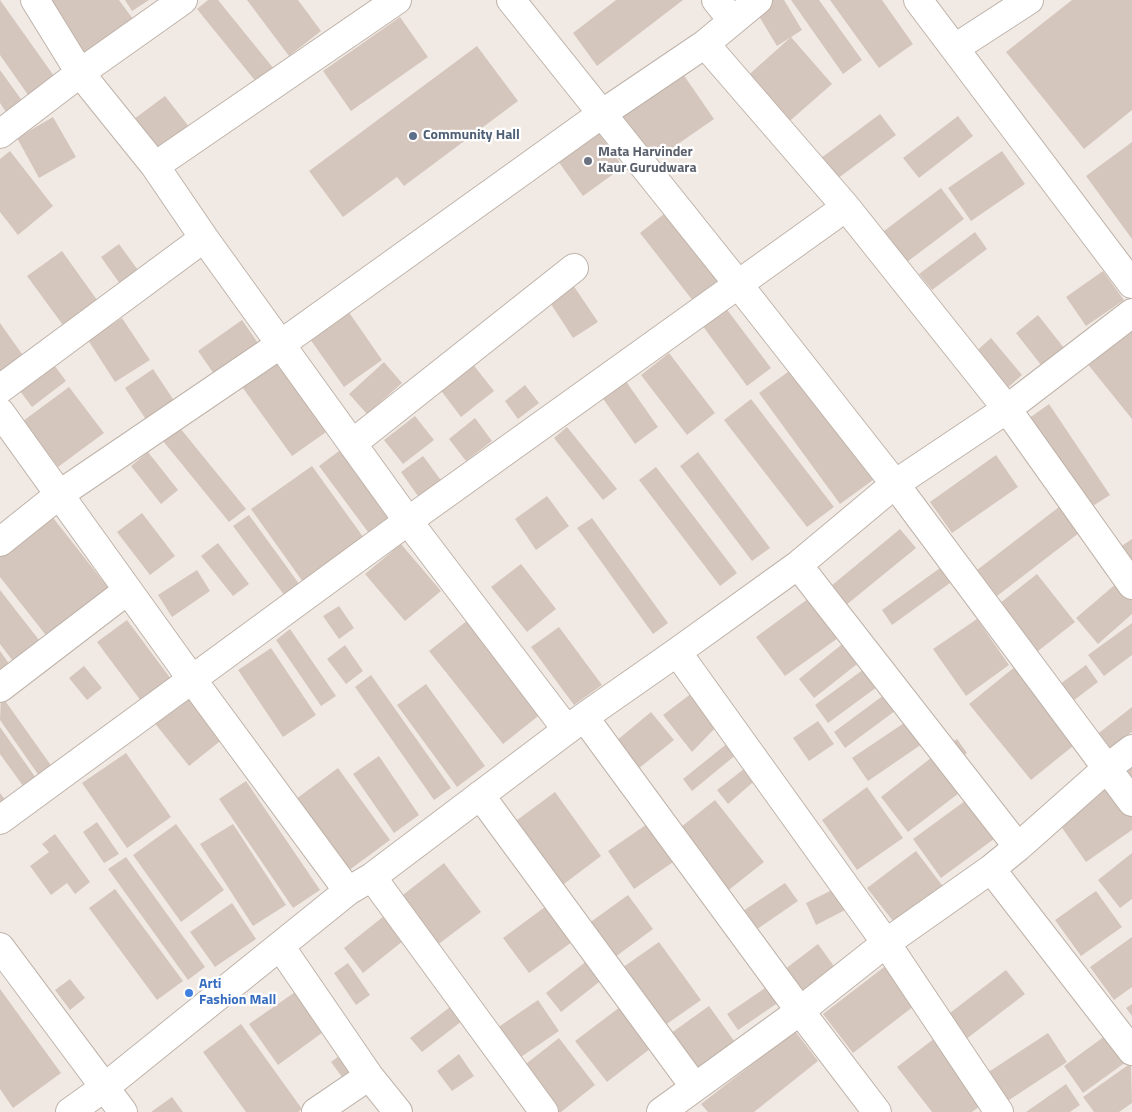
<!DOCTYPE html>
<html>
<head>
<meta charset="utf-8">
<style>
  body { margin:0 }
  canvas { display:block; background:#f1eae4 }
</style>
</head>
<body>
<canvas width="1132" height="1112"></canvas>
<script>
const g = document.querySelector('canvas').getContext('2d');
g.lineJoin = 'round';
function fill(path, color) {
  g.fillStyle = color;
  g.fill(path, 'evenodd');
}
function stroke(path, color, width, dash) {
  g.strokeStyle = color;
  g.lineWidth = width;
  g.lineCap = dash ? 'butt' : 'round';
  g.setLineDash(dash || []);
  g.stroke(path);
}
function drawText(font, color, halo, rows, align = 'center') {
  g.font = font + ' "Titillium Web",sans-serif';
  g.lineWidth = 4.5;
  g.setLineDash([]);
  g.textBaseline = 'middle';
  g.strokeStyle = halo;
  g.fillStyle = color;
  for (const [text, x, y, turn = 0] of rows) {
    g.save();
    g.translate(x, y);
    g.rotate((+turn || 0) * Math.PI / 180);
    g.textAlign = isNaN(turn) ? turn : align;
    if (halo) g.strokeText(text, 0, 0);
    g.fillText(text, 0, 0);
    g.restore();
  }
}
fill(new Path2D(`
  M0,0l59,83 -26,19 -33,-47z
  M43,0h76l14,19 -52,36z
  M125,0h24l-17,11z
  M208,0h10l56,69 -17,14 -60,-74z
  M247,0h51l23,31 -32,25z
  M616,0h67l-86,66 -24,-33z
  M766,0h18l18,30 -25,16 -23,-38z
  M791,0h28l43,60 -19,14z
  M830,0h52l31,44 -34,24z
  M1072,0h60v110l-48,39 -78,-97z
  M400,17l28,40 -77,54 -28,-40z
  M791,37l41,47 -48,42 -41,-46z
  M477,46l41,55 -114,85 -7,-9 -54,40 -34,-46z
  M0,70l26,36 -16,12 -10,-15z
  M683,74l31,45 -62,43 -31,-45z
  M165,96l25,32 -34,27 -26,-33z
  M880,114l16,21 -59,44 -16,-21z
  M958,116l15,20 -54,42 -16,-20z
  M53,117l23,40 -37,21 -22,-40z
  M594,126l29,41 -40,29 -30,-42z
  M1132,142v97l-46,-63z
  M10,151l43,55 -35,29 -18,-23v-53z
  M1002,151l23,33 -54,37 -23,-33z
  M941,188l23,31 -61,46 -23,-31z
  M669,210l57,73 -29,23 -57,-73z
  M975,232l12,17 -55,41 -13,-16z
  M119,244l24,33 -18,14 -24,-34z
  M62,251l40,56 -34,25 -41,-56z
  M1103,271l21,29 -38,26 -20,-29z
  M571,282l27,40 -25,16 -26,-40z
  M725,307l46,61 -24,18 -45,-61z
  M348,311l34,49 -38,27 -34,-48z
  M1038,315l26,33 -23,17 -25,-32z
  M122,318l28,42 -35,22 -27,-42z
  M242,320l16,23 -44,31 -16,-23z
  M0,323l27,38 -27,20z
  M1132,328v91l-46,-57z
  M991,338l31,37 -18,16 -31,-37z
  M669,353l46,60 -28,22 -46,-60z
  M277,357l52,73 -37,26 -52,-72z
  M384,362l18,21 -35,31 -18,-20z
  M472,363l22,28 -33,26 -22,-29z
  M54,365l12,16 -34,26 -12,-16z
  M153,369l24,36 -28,19 -24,-36z
  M792,369l81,111 -33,24 -81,-111z
  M623,377l35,50 -23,17 -36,-51z
  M525,385l14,18 -21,16 -13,-18z
  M69,387l35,46 -46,34 -35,-46z
  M751,399l83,108 -27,20 -83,-107z
  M1049,404l61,91 -22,14 -60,-90z
  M415,416l19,24 -31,24 -19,-24z
  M475,418l17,23 -26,20 -17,-22z
  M567,427l50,62 -14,11 -49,-62z
  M180,428l66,81 -17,13 -66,-81z
  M347,445l49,67 -28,20 -49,-66z
  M148,452l30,38 -17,14 -30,-38z
  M698,452l72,96 -18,13 -72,-95z
  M996,455l22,32 -66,46 -22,-31z
  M423,456l20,27 -23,16 -19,-27z
  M312,466l57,79 -61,44 -57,-80z
  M656,467l81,106 -17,13 -81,-106z
  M547,496l22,30 -33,24 -21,-31z
  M1059,507l20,26 -82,63 -20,-26z
  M47,510l66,84 -61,49 -52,-66v-30z
  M142,513l33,43 -25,19 -33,-43z
  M249,515l56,77 -15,11 -57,-77z
  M592,518l76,105 -15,11 -76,-106z
  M900,529l16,19 -76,62 -15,-19z
  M1132,539v33l-21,-19z
  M218,543l31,41 -16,12 -32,-40z
  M401,544l40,47 -36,30 -40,-47z
  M521,564l35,45 -29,23 -36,-45z
  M940,568l10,15 -58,42 -10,-15z
  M197,570l13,21 -38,26 -14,-22z
  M1037,574l38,48 -42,33 -38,-48z
  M1117,583l15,17v14l-34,30 -22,-26z
  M0,590l46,59 -27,20 -19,-25z
  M816,593l29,40 -60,43 -29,-39z
  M339,606l15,22 -15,11 -16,-23z
  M473,616l74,93 -44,35 -74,-93z
  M977,619l32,46 -43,31 -33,-47z
  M127,620l47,63 -30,22 -47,-63z
  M1132,623v32l-28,21 -16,-21z
  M559,627l43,58 -28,20 -43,-58z
  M290,629l46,67 -15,10 -45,-66z
  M846,641l15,20 -47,37 -15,-19z
  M345,645l18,26 -17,13 -19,-25z
  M271,648l45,67 -33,22 -45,-67z
  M0,651l15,21 -15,10z
  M1086,665l12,17 -29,22 -13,-17z
  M84,666l18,22 -15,12 -18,-22z
  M1016,666l62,76 -47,38 -62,-76z
  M864,669l13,18 -49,36 -13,-18z
  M371,675l80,113 -17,12 -79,-113z
  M426,684l59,82 -28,21 -60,-82z
  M696,690l25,32 -29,30 -29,-37z
  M888,692l11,16 -54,40 -11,-16z
  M188,693l36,45 -35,28 -36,-45z
  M1,695l54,76 -13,9 -42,-60z
  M1132,707v25l-26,19 -11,-15z
  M651,712l23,28 -41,33 -23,-27z
  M818,721l16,23 -25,17 -16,-23z
  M907,721l15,23 -54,37 -16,-23z
  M0,727l38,54 -12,9 -26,-36z
  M734,738l9,11 -51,42 -9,-12z
  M957,739l10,14 -14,10 -10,-14z
  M126,753l45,64 -44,31 -45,-65z
  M936,754l27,36 -55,42 -27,-35z
  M379,756l40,59 -25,18 -41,-59z
  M749,765l10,12 -31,27 -11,-14z
  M1132,765v27l-13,-17z
  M338,768l52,72 -42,31 -52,-72z
  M246,781l74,109 -27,18 -74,-109z
  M1113,783l19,27v20l-46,32 -28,-40z
  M867,787l36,51 -46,32 -35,-50z
  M555,792l46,64 -45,34 -47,-64z
  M0,793l10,13 -10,8z
  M969,798l29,38 -57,42 -28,-39z
  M715,800l49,62 -39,31 -49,-62z
  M653,820l26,38 -45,31 -26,-38z
  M97,822l22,32 -15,9 -21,-31z
  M176,824l48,66 -43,32 -48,-67z
  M233,824l53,81 -33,21 -53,-82z
  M55,834l35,48 -15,12 -8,-11 -16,12 -21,-29 19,-14 -7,-8z
  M916,851l29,38 -48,37 -30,-38z
  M1132,853v46l-12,9 -22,-28z
  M126,857l79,110 -17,13 -80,-111z
  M444,863l37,49 -49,37 -37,-48z
  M785,883l13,18 -48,33 -13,-19z
  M840,886l11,21 -35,18 -10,-22z
  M115,889l68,92 -26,19 -68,-92z
  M1096,891l26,36 -41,29 -26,-36z
  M628,895l25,34 -46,34 -26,-34z
  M553,901l26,36 -50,36 -26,-35z
  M232,903l24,36 -41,28 -25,-35z
  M389,912l19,25 -45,36 -19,-25z
  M1132,937v50l-18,13 -24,-33z
  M659,942l42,58 -40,28 -42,-58z
  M818,944l18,25 -42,31 -18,-24z
  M593,956l15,19 -47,37 -15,-19z
  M348,963l22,32 -14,10 -22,-32z
  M888,964l30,39 -65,50 -30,-39z
  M1006,970l19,24 -64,49 -19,-24z
  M70,979l15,19 -15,12 -15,-20z
  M771,984l11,16 -44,30 -11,-16z
  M0,989l61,84 -48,35 -13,-19z
  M298,990l28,40 -48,35 -29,-41z
  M459,1000l12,14 -49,38 -12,-14z
  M538,1000l21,31 -41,28 -21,-31z
  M624,1004l31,41 -48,37 -32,-41z
  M1132,1004v12l-6,-8z
  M709,1006l28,39 -42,30 -28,-39z
  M241,1024l61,85 -4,3h-52l-43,-60z
  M795,1031l23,30 -64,51h-46l-7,-8z
  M1048,1033l19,29 -61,40 -19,-29z
  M1109,1033l21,26 -47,34 -19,-27z
  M559,1038l36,47 -34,27h-5l-34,-45z
  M935,1038l49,65 -12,9h-40l-35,-45z
  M347,1050l20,26 -17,12 -19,-26z
  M459,1054l15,22 -22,15 -15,-20z
  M1131,1063l1,40 -13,9h-25l-11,-15z
  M1066,1084l14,21 -10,7h-44z
  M172,1097l11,15h-32z`), '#d5c6bd');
const street = new Path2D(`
  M35,0l45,73 75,93 49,72 204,283 159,209
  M511,0l227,284 157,200 237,318
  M716,0l16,20
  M918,0l214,284
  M705,44l141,163 161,202 125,176
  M955,48l74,-48
  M0,134l80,-61 103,-73
  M155,166l242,-166
  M0,389l204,-151
  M0,412l191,266 157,213
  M353,443l221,-175
  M0,542l60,-48 221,-150 322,-231 102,-69 53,-44
  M798,565l220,282
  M677,652l209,291 113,169
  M0,688l128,-98
  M584,717l216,294 77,101
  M480,795l214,291
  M0,820l408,-299 438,-314
  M991,869l141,182
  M372,877l172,235
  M280,946l89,130 29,36
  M0,947l123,165
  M70,1112l35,-25 243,-196 24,-14 212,-160 93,-65 121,-87 97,-81 112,-75 125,-96
  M316,1112l53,-36
  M661,1112l139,-101 86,-68 105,-74 27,-22 88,-78 26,-20`);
stroke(street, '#bfb3aa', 30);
stroke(street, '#fff', 28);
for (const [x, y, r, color] of [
  [413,136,5,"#5c6f8a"],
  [588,161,5,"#6b7280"],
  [189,993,5,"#3f7fe0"]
]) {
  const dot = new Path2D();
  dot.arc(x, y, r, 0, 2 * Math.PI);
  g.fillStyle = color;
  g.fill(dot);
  stroke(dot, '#fff', 2);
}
drawText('bold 14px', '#4e5e75', '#fff', [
  ["Community Hall",423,136]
], 'left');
drawText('bold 14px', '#5b616d', '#fff', [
  ["Mata Harvinder",598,153],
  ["Kaur Gurudwara",598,169]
], 'left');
drawText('bold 14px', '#366cbe', '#fff', [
  ["Arti",199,985],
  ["Fashion Mall",199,1001]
], 'left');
</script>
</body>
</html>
